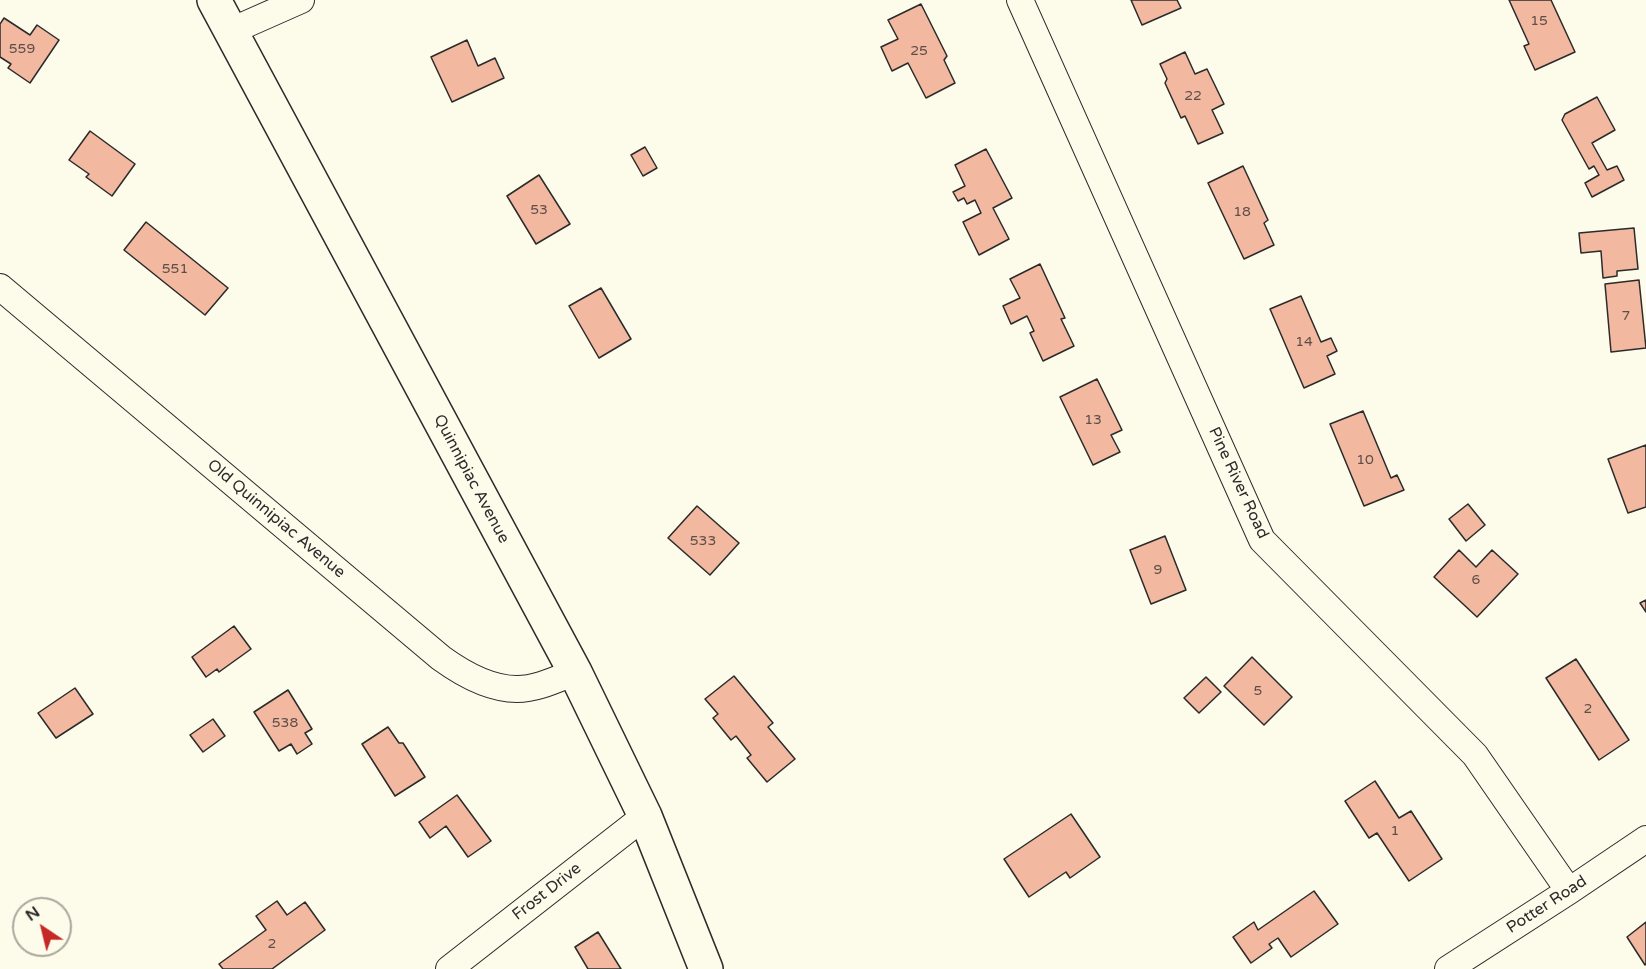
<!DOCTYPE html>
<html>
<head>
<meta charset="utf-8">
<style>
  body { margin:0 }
  #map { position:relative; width:1646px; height:969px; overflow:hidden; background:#fdfbea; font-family:"Varela Round",sans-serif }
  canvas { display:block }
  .north { position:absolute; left:12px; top:897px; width:60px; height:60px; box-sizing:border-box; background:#fdfbea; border:2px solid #a9a89e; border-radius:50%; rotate:325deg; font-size:16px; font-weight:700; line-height:24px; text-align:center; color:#2b2b2b }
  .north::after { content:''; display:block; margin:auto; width:21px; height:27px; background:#c62828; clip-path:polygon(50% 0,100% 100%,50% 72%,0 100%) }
</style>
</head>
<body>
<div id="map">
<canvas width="1646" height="969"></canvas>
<div class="north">N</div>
</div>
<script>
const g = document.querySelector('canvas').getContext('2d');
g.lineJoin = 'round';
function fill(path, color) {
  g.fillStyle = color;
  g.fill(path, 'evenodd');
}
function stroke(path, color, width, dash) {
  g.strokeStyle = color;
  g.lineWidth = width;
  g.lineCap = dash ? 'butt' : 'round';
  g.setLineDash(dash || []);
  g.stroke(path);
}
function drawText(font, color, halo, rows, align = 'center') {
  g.font = font + ' "Varela Round",sans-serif';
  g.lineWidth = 4.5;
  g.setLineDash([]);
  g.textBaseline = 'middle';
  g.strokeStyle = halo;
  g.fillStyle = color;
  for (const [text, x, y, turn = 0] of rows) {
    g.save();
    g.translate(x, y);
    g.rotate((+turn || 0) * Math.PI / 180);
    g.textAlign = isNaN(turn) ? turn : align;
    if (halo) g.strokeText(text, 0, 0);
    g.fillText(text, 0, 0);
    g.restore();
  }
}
const building = new Path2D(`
  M1131,0h46l4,8 -39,17z
  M1509,0h42l24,52 -40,18 -11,-24 5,-2z
  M921,4l26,52 -3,4 11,23 -29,15 -18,-35 -16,8 -11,-24 17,-8 -10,-19z
  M4,18l26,17 7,-10 22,15 -29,43 -22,-15 3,-4 -11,-7v-33z
  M467,40l11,26 17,-8 9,20 -52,24 -21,-45z
  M1185,52l10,22 12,-5 17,35 -12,6 11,23 -25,11 -13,-28 -4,2 -16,-35 2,-4 -7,-15z
  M1597,97l18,33 -23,13 15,27 10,-4 7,14 -32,17 -7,-14 14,-8 -5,-9 -5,3 -27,-49 3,-6z
  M90,131l45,33 -23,32 -26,-19 3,-3 -20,-14z
  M645,147l12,21 -14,8 -12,-21z
  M986,149l26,49 -19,10 16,31 -30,16 -16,-33 18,-9 -6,-13 -8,4 -3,-6 -6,3 -5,-9 12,-6 -10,-21z
  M1243,166l25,54 -4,3 10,22 -30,14 -36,-76z
  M539,175l31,49 -34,20 -29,-48z
  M146,222l82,66 -23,27 -81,-65z
  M1634,228l4,41 -21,2v5l-14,2 -2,-27 -20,2 -2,-20z
  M1040,264l25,54 -4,1 13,27 -31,15 -13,-28 4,-2 -7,-15 -16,8 -8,-18 17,-8 -10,-19z
  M1639,280l7,68 -35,4 -6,-68z
  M601,288l30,51 -32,19 -30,-52z
  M1301,296l20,46 10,-4 6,13 -10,5 8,18 -31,14 -34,-79z
  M1097,379l25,51 -11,5 9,17 -27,13 -33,-68z
  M1363,411l28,67 6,-3 7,15 -40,16 -34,-82z
  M1646,445v62l-18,6 -20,-54z
  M1468,504l17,21 -19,16 -17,-22z
  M697,506l42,37 -29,32 -42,-37z
  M1165,536l21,54 -35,14 -21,-54z
  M1459,550l17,17 16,-17 26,24 -41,43 -43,-40z
  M1646,600v12l-6,-9z
  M234,626l17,23 -32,23 -2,-3 -11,8 -14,-20z
  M1252,657l40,40 -28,28 -40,-39z
  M1576,659l53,81 -30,20 -53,-82z
  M734,676l39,47 -5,4 27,32 -28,23 -20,-24 4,-3 -15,-19 -5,4 -18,-22 5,-4 -13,-15z
  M1206,677l15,15 -22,21 -15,-15z
  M75,688l18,26 -37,24 -18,-25z
  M288,690l24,39 -7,4 7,11 -15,10 -6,-10 -12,7 -25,-39z
  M213,719l12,17 -22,16 -13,-17z
  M388,727l11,16h4l22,34 -30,19 -33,-52z
  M1375,781l24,37 12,-7 31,48 -33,22 -32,-48 -8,5 -24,-37z
  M457,795l34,46 -23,16 -22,-31 -16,12 -11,-16z
  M1071,814l29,43 -30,21 -4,-6 -37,25 -25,-38z
  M1314,891l24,33 -47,33 -13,-19 -9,6 3,4 -21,15 -18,-26 21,-15 4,8z
  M277,901l10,14 18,-13 20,28 -53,39h-49l-4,-5 47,-34 -10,-14z
  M1646,922v42l-1,1 -18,-28z
  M598,932l23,37h-33l-13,-22z`);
fill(building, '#f2b8a0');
stroke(building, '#2b2b2b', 1.5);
const street = new Path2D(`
  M1020,0l242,540 213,215 94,136
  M231,31l70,-31
  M0,287l441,371c22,16 48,31 76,31 20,0 40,-10 58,-17
  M449,969l196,-153
  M1448,969l121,-78 77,-52`);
const secondary = new Path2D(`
  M214,0l361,672 70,144 61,153`);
stroke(street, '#2b2b2b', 28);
stroke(secondary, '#2b2b2b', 36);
stroke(street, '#fdfbea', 26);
stroke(secondary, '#fdfbea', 33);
drawText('14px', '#5d4e48', null, [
  ["15",1539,21],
  ["559",22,49],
  ["25",919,51],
  ["22",1193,96],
  ["53",539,210],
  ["18",1242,212],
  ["551",175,269],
  ["7",1626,316],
  ["14",1304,342],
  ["13",1093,420],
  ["10",1365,460],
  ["533",703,541],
  ["9",1158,570],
  ["6",1476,580],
  ["5",1258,691],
  ["2",1588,709],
  ["538",285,723],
  ["1",1395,831],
  ["2",272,944]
]);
drawText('16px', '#2b2b2b', '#fdfbea', [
  ["Quinnipiac Avenue",471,479,62],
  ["Pine River Road",1238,483,65],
  ["Old Quinnipiac Avenue",276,519,40],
  ["Frost Drive",547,892,-38],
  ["Potter Road",1547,905,-33]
]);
</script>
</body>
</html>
